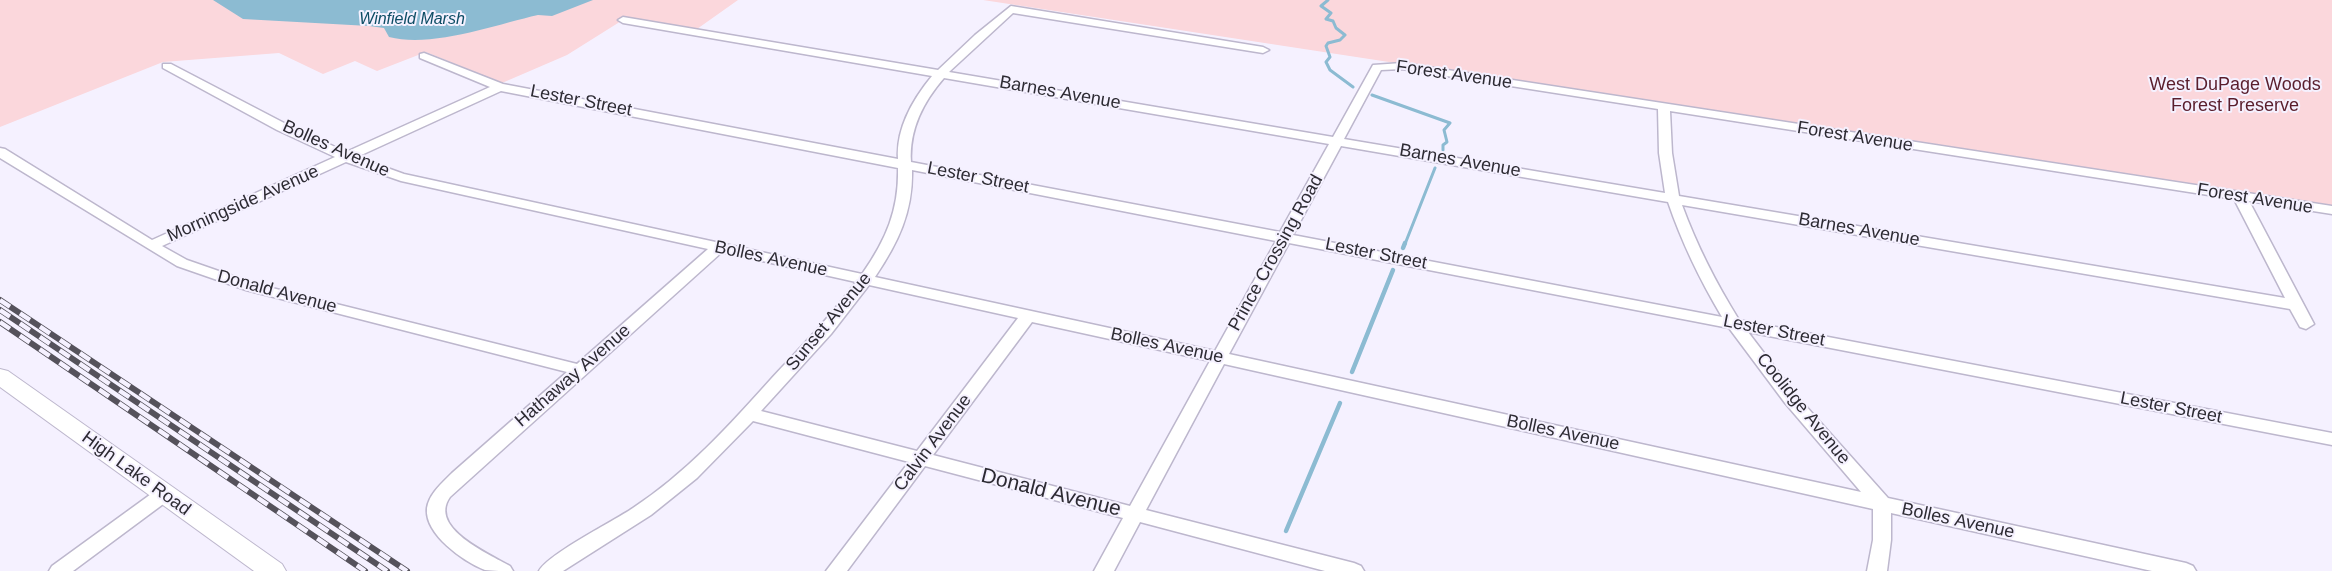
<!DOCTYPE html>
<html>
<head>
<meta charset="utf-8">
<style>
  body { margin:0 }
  canvas { display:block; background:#f5f1ff }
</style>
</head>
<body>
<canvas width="2332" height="571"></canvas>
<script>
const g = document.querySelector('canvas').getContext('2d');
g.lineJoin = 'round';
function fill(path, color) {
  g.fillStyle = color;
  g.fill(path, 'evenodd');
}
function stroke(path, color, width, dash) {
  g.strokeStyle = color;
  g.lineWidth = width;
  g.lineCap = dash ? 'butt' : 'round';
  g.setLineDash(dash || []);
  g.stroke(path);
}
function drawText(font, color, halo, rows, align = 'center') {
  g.font = font + ' Arial,sans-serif';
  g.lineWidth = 4;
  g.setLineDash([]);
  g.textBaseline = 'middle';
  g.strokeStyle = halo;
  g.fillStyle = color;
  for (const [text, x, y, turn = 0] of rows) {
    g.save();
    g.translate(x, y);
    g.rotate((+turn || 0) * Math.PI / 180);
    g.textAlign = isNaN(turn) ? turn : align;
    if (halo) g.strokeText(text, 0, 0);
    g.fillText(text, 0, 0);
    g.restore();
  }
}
fill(new Path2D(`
  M0,0h738l-41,29 -71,-11 -59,37 -65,28 -76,-31 -49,19 -22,-10 -32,13 -44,-21 -116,9 -163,65z
  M983,0h1349v206z`), '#fbd7dc');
fill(new Path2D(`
  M213,0h380l-41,16 -14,-1c-44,10 -106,33 -149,22l-5,-9 -15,-2 -126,-7z`), '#8cbbd2');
stroke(new Path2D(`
  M1328,0l-7,6 10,7 -5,6 7,2 3,7 9,7 -5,5 -12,3 -2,3 4,11 -4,5 4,8 23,17
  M1372,95l78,28 -6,7 3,12 -4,3v5
  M1405,244l30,-76`), '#8cbbd2', 3);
stroke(new Path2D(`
  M1403,248l2,-5
  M1352,372l41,-102
  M1286,531l54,-128`), '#8cbbd2', 4.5);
const street = new Path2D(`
  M1011,6l252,41 6,3 -6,3 -250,-40 -64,59 384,65 40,-72 29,-2 930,143v8l-83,-13 65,123 -8,5 -6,-2 -10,-18 -608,-104c15,41 34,78 57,115l593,113v12l-584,-113 48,63 92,103 298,65 7,3 3,5h-44l-261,-58v27l-4,31h-20l6,-31v-31l-649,-145 -78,146 208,53 7,3 3,5h-39l-185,-49 -26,49h-20l29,-53 -198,-52 -78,105h-21l83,-109 -156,-41 -56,57 -46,37 -88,56h-24c9,-17 75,-50 94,-63 53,-35 96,-82 138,-129 29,-31 59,-62 85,-97l-134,-30 -272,245c-22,31 39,57 60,69l3,5c-8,0 -20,0 -28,-1 -21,-8 -61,-36 -58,-62 2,-14 15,-25 25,-35l115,-101 -321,-82 -69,-24 -177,-108v-10l5,1 147,91 183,-83 -58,-27 -114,-62v-4h8l115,60 60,28 144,-65 -70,-29v-4l4,-1 79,31 395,75c-2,-30 15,-60 34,-83l-309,-53 -5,-3 5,-3 315,53 37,-35zM1402,69l256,40 1,44 6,40 -321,-54 37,-69zM944,78l385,66 -49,88 -369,-70c-2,-32 12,-60 33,-84zM501,91l397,77c1,42 -12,72 -36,106l-458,-100 -47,-17zM1670,111l564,88 51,99 -606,-102 -7,-43zM1341,146l327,56c14,41 32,78 54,115l-429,-82zM346,162l55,19 307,68 -131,115 -321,-80 -69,-24 -25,-14zM912,170l364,71 -61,110 -340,-74c23,-34 38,-65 37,-107zM1289,243l440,85 56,75 76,89 -632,-138zM869,285l149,33 -101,133 -156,-40 70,-77zM1032,322l178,39 -80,145 -197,-51z
  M164,487l6,2 3,5 -3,5 -97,72h-24l3,-5 106,-77z`);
const secondary = new Path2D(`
  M0,369l8,2 274,193 4,7h-32l-254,-184z`);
stroke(street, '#bdb7cd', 3);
stroke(secondary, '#bdb7cd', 2);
fill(street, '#fff');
fill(secondary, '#fff');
const rail = new Path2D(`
  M0,300l407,271
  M0,310l387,261
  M0,322l365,249`);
stroke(rail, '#55525b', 6);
stroke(rail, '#f5f1ff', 4.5, [12]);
drawText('italic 16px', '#0e4d65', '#f5f1ff', [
  ["Winfield Marsh",412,20]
]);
drawText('18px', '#2d2b33', '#f5f1ff', [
  ["Forest Avenue",1454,75,8],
  ["Barnes Avenue",1060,93,10],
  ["Lester Street",581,101,11],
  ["Forest Avenue",1855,137,9],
  ["Bolles Avenue",336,149,24],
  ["Barnes Avenue",1460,161,10],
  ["Lester Street",978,178,11],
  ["Forest Avenue",2255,199,9],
  ["Morningside Avenue",243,204,-24],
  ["Barnes Avenue",1859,230,10],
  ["Prince Crossing Road",1276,253,-61],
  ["Lester Street",1376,254,11],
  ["Bolles Avenue",771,259,12],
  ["Donald Avenue",277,292,15],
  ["Sunset Avenue",829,322,-50],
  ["Lester Street",1774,331,11],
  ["Bolles Avenue",1167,346,12],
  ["Hathaway Avenue",573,376,-41],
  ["Lester Street",2171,408,11],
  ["Coolidge Avenue",1803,409,51],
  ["Bolles Avenue",1563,433,12],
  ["Calvin Avenue",933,443,-53],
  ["High Lake Road",136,474,36],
  ["Bolles Avenue",1958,521,12]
]);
drawText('18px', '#5a1e2d', '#f5f1ff', [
  ["West DuPage Woods",2235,85],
  ["Forest Preserve",2235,106]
]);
drawText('21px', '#2d2b33', '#f5f1ff', [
  ["Donald Avenue",1051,493,14]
]);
</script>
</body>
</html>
